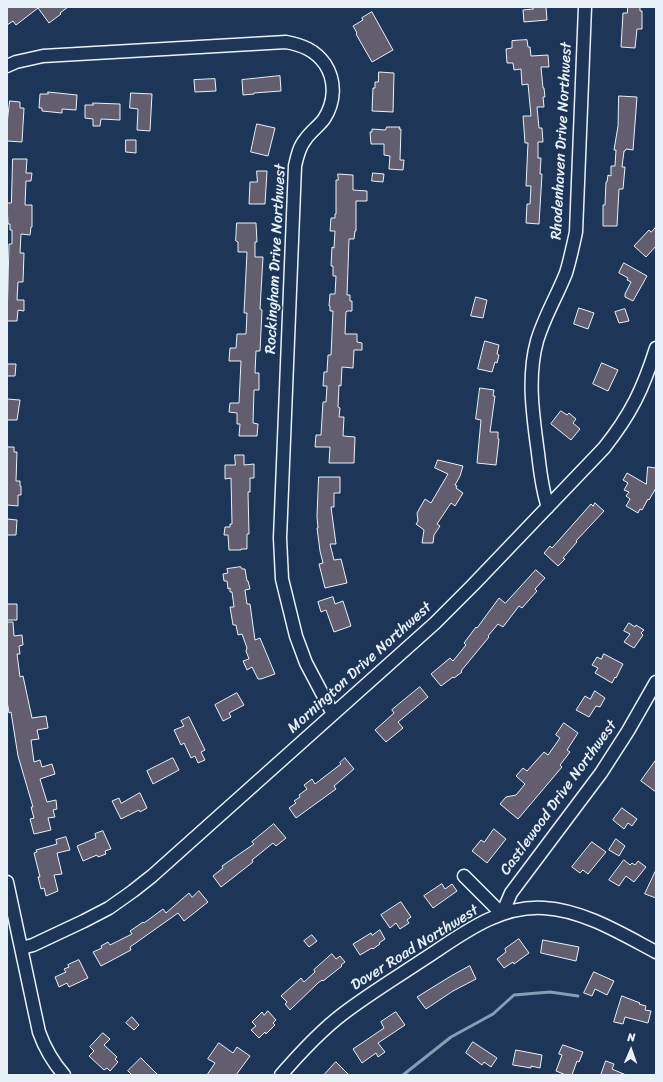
<!DOCTYPE html>
<html>
<head>
<meta charset="utf-8">
<style>
  body { margin:0 }
  #map { position:relative; width:663px; height:1082px; overflow:hidden; background:#1d3557; font-family:Sriracha,sans-serif }
  canvas { display:block }
  .frame { position:absolute; inset:0; border:8px solid #e8f1f8; pointer-events:none }
  .north { position:absolute; left:611px; top:1030px; width:40px; height:40px; -webkit-text-stroke:3px #1d3557; paint-order:stroke; rotate:2deg; font-size:11px; font-weight:700; line-height:16px; text-align:center; color:#e8f1f8 }
  .north::after { content:''; display:block; margin:auto; width:14px; height:18px; background:#e8f1f8; clip-path:polygon(50% 0,100% 100%,50% 72%,0 100%) }
</style>
</head>
<body>
<div id="map">
<canvas width="663" height="1082"></canvas>
<div class="frame"></div>
<div class="north">N</div>
</div>
<script>
const g = document.querySelector('canvas').getContext('2d');
g.lineJoin = 'round';
function stroke(path, color, width, dash) {
  g.strokeStyle = color;
  g.lineWidth = width;
  g.lineCap = dash ? 'butt' : 'round';
  g.setLineDash(dash || []);
  g.stroke(path);
}
function fill(path, color) {
  g.fillStyle = color;
  g.fill(path, 'evenodd');
}
function drawText(font, color, halo, rows, align = 'center') {
  g.font = font + ' Sriracha,sans-serif';
  g.lineWidth = 4;
  g.setLineDash([]);
  g.textBaseline = 'middle';
  g.strokeStyle = halo;
  g.fillStyle = color;
  for (const [text, x, y, turn = 0] of rows) {
    g.save();
    g.translate(x, y);
    g.rotate((+turn || 0) * Math.PI / 180);
    g.textAlign = isNaN(turn) ? turn : align;
    if (halo) g.strokeText(text, 0, 0);
    g.fillText(text, 0, 0);
    g.restore();
  }
}
stroke(new Path2D(`
  M403,1075l48,-38 42,-23 21,-19 36,-3 28,4`), '#849eb5', 3);
const building = new Path2D(`
  M7,7h61l-8,6 1,1 -12,9 -11,-15 -22,17 -3,-4 -6,4z
  M533,7h13l1,13 -23,2 -1,-12 10,-1z
  M628,7h12v4h2v18h-5l-2,19 -14,-1 2,-34h4z
  M372,12l21,38 -21,12 -16,-28 1,-1 -4,-7 10,-6 -1,-2z
  M527,40l1,7h2l1,9 17,-1 1,12h-8l2,21h1l1,9h-2l1,10h-7l2,21h3l1,14h-5v16h3l-1,16h2l-3,50 -13,-1 1,-19h3l1,-18h-5l2,-43h-3l-2,-27h8l-3,-32 -6,1 -1,-16 -7,1 -1,-7h-6l-1,-14 6,-1v-7z
  M379,72l15,1 -1,39 -21,-1 1,-23h2v-6h3z
  M280,76l1,15 -27,2v1l-11,1 -1,-15z
  M215,79l1,12 -21,1 -1,-12z
  M48,92l29,3 -1,15 -14,-1v4l-20,-2v-3h-3l1,-14h8z
  M131,93l21,1 -2,37 -13,-1 1,-21 -8,-1z
  M619,96l18,1 -4,53 -7,-1 -1,2h-1l-2,16h3l-2,22h-4l-2,37h-14v-21h2l1,-23h1l1,-7 3,1v-10h4l1,-16h-2l4,-24z
  M10,101l10,1v6h4l-2,34 -15,-1v-17z
  M93,103l27,1v16l-19,-1 -1,7h-7v-7l-8,-1v-13h8z
  M257,124l18,4 -7,28 -17,-4z
  M387,127h13l-1,2h2l-1,31h4l-1,10 -14,-1 1,-13 -6,-1v-11h-13l-1,-12h2v-3l13,1z
  M126,140h10v13l-10,-1z
  M13,159h14l-1,14h6l-1,8h-5l-1,24h7v22h-1l-1,8 -9,-1 -1,19h4l-1,29h-5l-1,18h7v11l-6,-1 -1,11h-10l2,-77h3v-14h-2v-6h-2l-1,-21h4z
  M257,171h10l-2,33h-16l1,-22h7z
  M373,173l11,1 -1,8 -11,-1z
  M338,174l15,1v15l14,1v10h-11v30h-1l-1,8h-5l-2,56h3v6h2v10h-5l-1,1 -1,22h12v8l5,1v7h-8l-1,18 -11,-1 -1,19 -2,-1 -1,22 2,1 -1,9h5l-1,19 12,1 -1,26h-25l1,-16h-15l1,-12h5l2,-33h3l1,-16h-4l1,-14h3l1,-17h3l2,-44h-3v-5h-1l1,-12h5l1,-18h-3v-10h-2l1,-19 2,1 1,-17h-5l1,-13h4v-4h1v-34h2z
  M237,223h19l1,19h-2v15h8l-3,52 2,1 -2,41h-4l-1,22h4v17h-5l-1,33 5,1 -1,12h-18l1,-12h-3v-11l-8,-1 1,-9h9l2,-42h-12l1,-13h6l1,-14h9l1,-21h-3l3,-61h-9v-10l-2,-1z
  M656,227v19l-10,11 -12,-11 15,-16 2,2z
  M624,263l23,13 -14,25 -8,-4v-3l6,-12 -4,-2 1,-2 -9,-5z
  M476,297l11,3 -4,18 -12,-2z
  M579,308l15,5 -6,16 -14,-5z
  M625,309l4,12 -10,2 -4,-11z
  M485,341l14,4 -2,9 2,1 -2,8 -2,-1 -3,10 -14,-3z
  M602,363l16,7 -10,21 -15,-7z
  M7,364h9l-1,12h-8z
  M480,388l14,2 -1,6h2l-5,36h8v7h1l-3,26 -19,-2 4,-43 -5,-1z
  M7,399l13,1 -3,20h-10z
  M561,411l6,4 2,-2 7,6 -3,4 7,6 -9,11 -20,-16z
  M7,447h7v5h3l-1,29h4v5h1v9h-3v11l-11,-1z
  M235,455h9v10l10,-1v14h-4v14h-2l1,42h-2v15h-6v1h-12l-1,-15h-4l1,-8h5v-3h2l-1,-46 -6,1v-14h10z
  M438,460l25,6 -3,10 -5,9 2,1 -1,2 7,5 -8,13 -4,-3 -14,21 3,2 -6,9 -1,8h-11l2,-13 -8,-6 2,-3 -1,-8 8,-14 6,4 17,-29 -13,-6z
  M648,467l8,1v20l-7,12 -1,-1 -6,11 -2,-1 -2,4 -12,-7 4,-7 -4,-3 3,-4 -5,-2 4,-7 -5,-3 4,-7 19,11z
  M319,477h21v16h-6v14h-3l5,37h-6l4,16 7,-1 6,24 -22,5 -6,-24 4,-1 -3,-12 -3,-23h1l-1,-11z
  M595,503l9,8 -28,30 1,1 -14,16 2,1 -7,7 -14,-13 6,-7 2,2 39,-44 2,2z
  M7,519l10,1 -1,15h-9z
  M241,567l1,2h3l2,12h1l2,8 -5,1 2,14h3l5,36 5,-2 15,36 -14,5h-3l-6,-12 -5,3 -4,-9 6,-2 -3,-8 1,-3 -5,-14 -4,1 -2,-10h-3l-3,-18h4l-2,-15h-2v-4l-2,1 -1,-8h-3l-1,-7 5,-1 -1,-4z
  M536,570l9,8 -10,11 2,2 -15,17 -3,-2 -16,21 -5,-3 -10,12 1,1 -28,34 1,1 -8,6 -1,-1 -12,9 -10,-12 19,-16 3,3 13,-16 -2,-2 12,-16 1,1 22,-30 6,5z
  M333,597l2,7 8,-3 8,25 -17,6 -8,-22 -5,2 -3,-10z
  M7,604h10v16h-10z
  M7,622h6l1,14 8,-1 1,10 -4,1 1,8h-3l3,23 3,-1 9,42 14,-2 2,12 -11,2 2,9 -8,1 3,22 6,-2 2,7 10,-3 3,10 -15,5 7,23 9,-2 1,9 -4,1 2,7 -7,1 3,12 -17,4 -4,-15 4,-1 -3,-11h2l-15,-51 -7,-44 -2,1 -2,-12z
  M629,623l6,4 1,-2 8,5 -3,3 2,2 -9,13 -10,-6 6,-8 -6,-3z
  M604,654l19,10 -7,14 -1,-1 -3,6 -17,-10 3,-5 -6,-3 5,-8 4,2z
  M420,687l8,10 -30,25 5,6 -17,14 -11,-12 19,-17 -2,-3z
  M595,691l10,7 -5,9 -4,-1 -7,11 -13,-7 9,-14 5,3z
  M237,693l7,12 -15,8 2,4 -8,4 -8,-16z
  M189,717l16,33 -4,2 4,8 -7,3 -3,-7 -4,2 -7,-15 -3,2 -7,-15 10,-4 -3,-5z
  M564,723l14,10 -11,17 3,2 -10,13 2,2 -44,52 -18,-15 6,-7 10,-2 9,-11 -9,-8 7,-8 4,3 17,-19 4,3 12,-17 -4,-3z
  M173,758l6,12 -26,14 -6,-13z
  M345,758l9,11 -20,17 2,3 -40,29 -7,-10 7,-5 -2,-2 6,-4 -1,-2 8,-6 -3,-4 8,-6 3,5 26,-20 -1,-1z
  M656,760v32l-15,-11z
  M140,793l7,15 -7,4 -1,-2 -18,9 -9,-18 7,-3 2,5z
  M622,808l15,11 -5,7 -4,-3 -4,6 -11,-9z
  M274,824l12,14 -10,8 -3,-3 -21,17 1,2 -32,25 -8,-11 10,-8 -1,-2 32,-22 -2,-2z
  M494,829l12,10 -19,24 -15,-12 9,-11 3,2z
  M103,831l8,18 -6,2 1,3 -8,3 -1,-2 -14,6 -6,-15 19,-8 -1,-4z
  M66,837l4,13 -13,3 5,21 -8,1 4,16 -12,5 -2,-8 -3,1 -3,-12h2l-6,-24 3,-1 -1,-2 21,-6 -1,-4z
  M616,839l9,7 -6,10 -10,-6z
  M592,842l14,10 -18,22 -5,-4 -3,3 -8,-6z
  M624,860l6,5 2,-2 3,2 3,-4 8,6 -12,15 -8,-6 -7,10 -10,-6z
  M656,870v28l-11,-4z
  M442,884l3,5 7,-5 5,7 -24,17 -9,-12z
  M199,891l9,11 -24,19 -6,-8 -48,34 1,3 -30,16 -8,-14 9,-4 -1,-2 7,-4 2,3 22,-11 -2,-3 13,-9 1,1 19,-14 3,4 23,-20 3,4z
  M401,902l10,15 -4,3 2,3 -9,6 -4,-6 -6,5 -9,-13z
  M380,930l5,9 -6,4 1,1 -7,5 -1,-1 -12,7 -7,-11 18,-11 1,2z
  M312,935l5,6 -8,6 -5,-6z
  M519,939l10,14 -15,11 -1,-2 -9,6 -7,-9 9,-7 -1,-3z
  M543,940l36,7 -3,14 -35,-8z
  M332,954l4,5 4,-3 5,6 -4,3 1,1 -19,15 -1,-1 -4,3 -28,27 -5,-6 2,-2 -6,-6 20,-18 3,4 11,-10 -1,-2z
  M79,960l9,18 -19,9 -2,-4 -8,4 -4,-10 11,-5 -2,-3 5,-2 -1,-2z
  M470,966l6,13 -23,12 -27,18 -9,-12 34,-21z
  M594,972l20,9 -7,14 -12,-6 -3,7 -8,-3z
  M622,996l18,7 -1,1 7,2 -1,4 6,1 -3,12 -23,-6 -2,7 -9,-2z
  M268,1011l8,9 -3,3 2,2 -9,9 -1,-2 -6,6 -8,-8 5,-4 -4,-4 10,-10 2,3z
  M396,1012l9,13 -27,18 7,9 -7,5 -2,-4 -14,10 -9,-14 31,-21 -3,-6z
  M132,1017l7,8 -5,5 -8,-7z
  M103,1033l7,6 -6,6 13,12 -2,2 3,3 -8,9 -3,-3 -3,2 -15,-14 5,-5 -4,-4z
  M473,1042l24,16 -6,9 -7,-5 -2,3 -16,-12z
  M219,1043l14,10 4,-6 13,9 -14,19h-29l8,-12 -7,-4z
  M563,1045l20,7 -4,10 -2,-1 -5,14h-6l-10,-4 6,-16 -3,-1z
  M516,1050l26,5 -2,13 -9,-2v2l-18,-3z
  M141,1058l17,17h-26l-4,-4z
  M606,1061l8,3 -2,5 14,6h-25z
  M336,1062l13,13h-25z`);
fill(building, '#625e70');
stroke(building, '#e8f1f8', 1);
const minor = new Path2D(`
  M7,66l9,-4 27,-6 243,-14c16,3 29,8 39,22 11,17 10,38 -1,55 -6,8 -14,13 -19,21 -6,7 -8,17 -10,26l-15,372 2,41 14,57 10,27 27,51
  M548,507c-6,-17 -8,-36 -10,-54 -5,-37 -11,-76 -1,-112 7,-24 20,-45 29,-68 4,-13 7,-27 10,-41l9,-225
  M464,876l38,38 9,-21 90,-120 27,-42 28,-49
  M7,882l32,150c6,17 13,29 25,43
  M22,948l11,-3 51,-24 25,-13 24,-17 19,-15 283,-253 38,-38 131,-137c27,-34 39,-59 52,-100
  M281,1075c19,-22 39,-44 63,-62 25,-19 53,-36 80,-54 37,-24 74,-54 120,-51 39,2 78,26 112,44`);
stroke(minor, '#e8f1f8', 15);
stroke(minor, '#1d3557', 12);
drawText('15px', '#e8f1f8', '#1d3557', [
  ["Rhodenhaven Drive Northwest",562,141,-87],
  ["Rockingham Drive Northwest",276,259,-87],
  ["Mornington Drive Northwest",360,668,-42],
  ["Castlewood Drive Northwest",559,798,-54],
  ["Dover Road Northwest",415,948,-32]
]);
</script>
</body>
</html>
